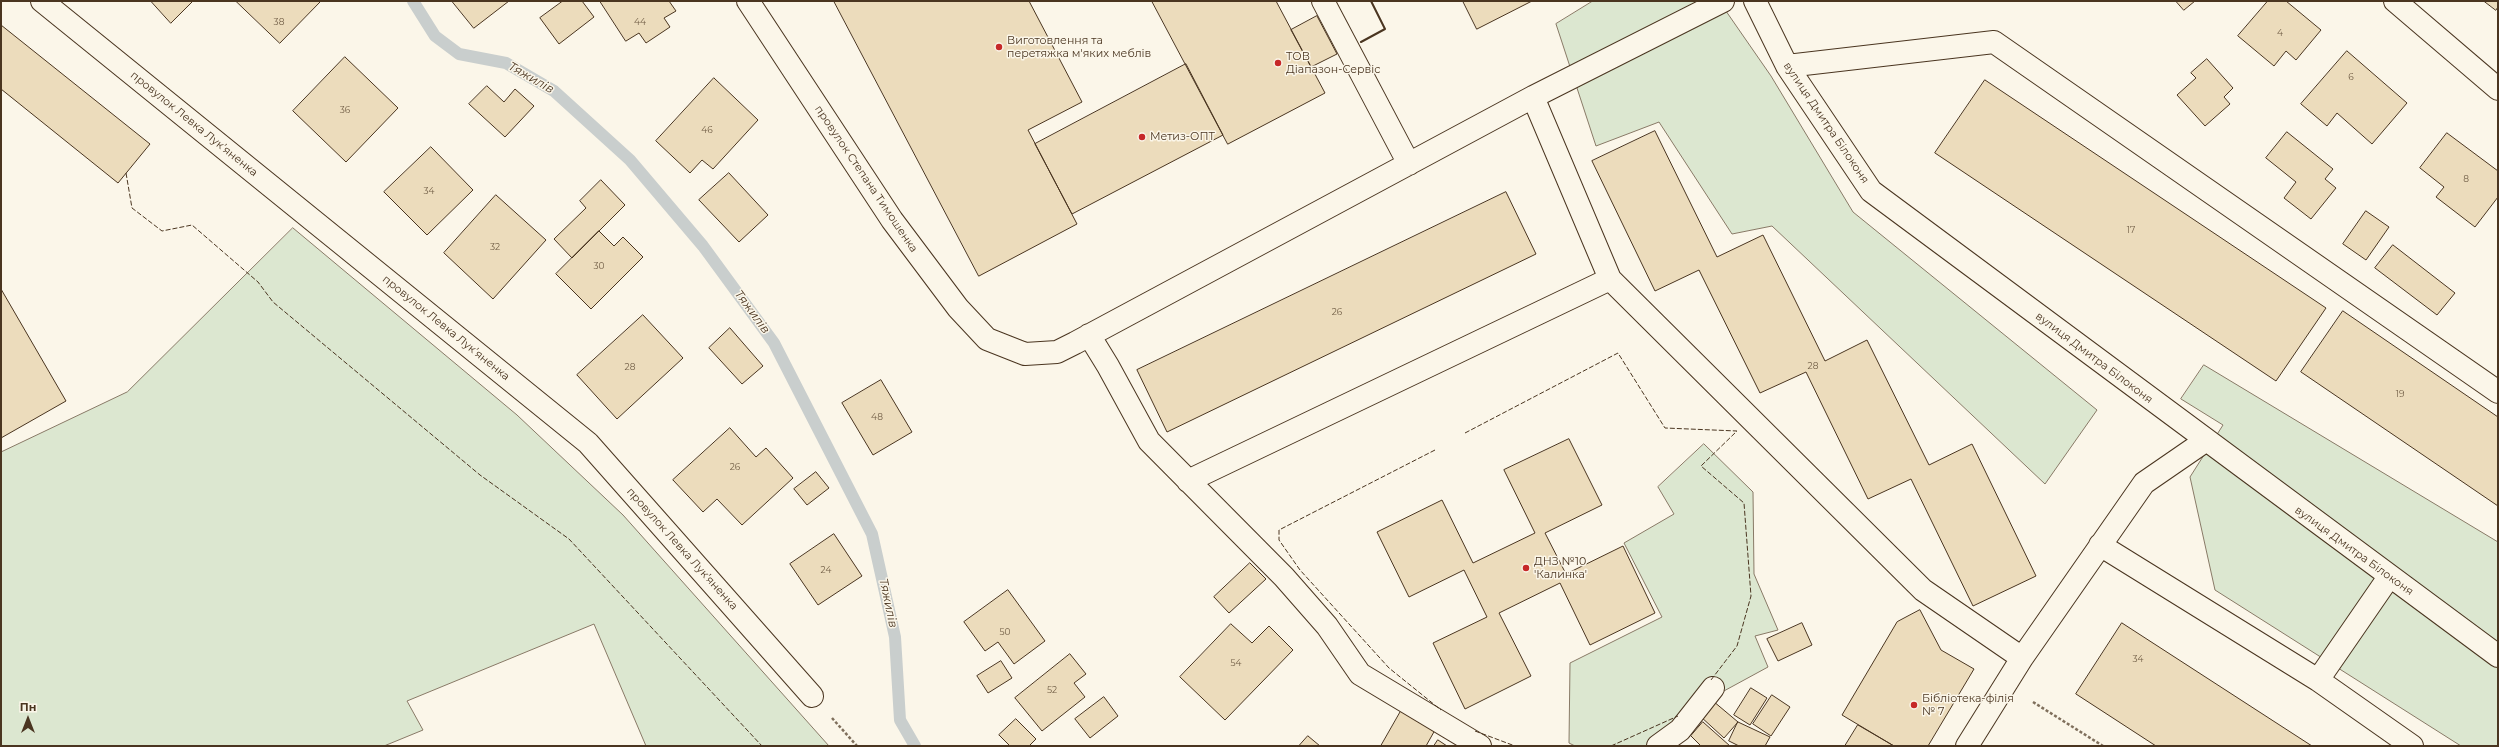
<!DOCTYPE html>
<html>
<head>
<meta charset="utf-8">
<style>
  body { margin:0 }
  #map { position:relative; width:2499px; height:747px; overflow:hidden; background:#fbf6e9; font-family:Montserrat,sans-serif }
  canvas { display:block }
  .frame { position:absolute; inset:0; border:2px solid #4a3520; pointer-events:none }
  .north { position:absolute; left:8px; top:699px; width:40px; height:40px; -webkit-text-stroke:3px #fbf6e9; paint-order:stroke; rotate:0deg; font-size:11px; font-weight:700; line-height:16px; text-align:center; color:#4a3520 }
  .north::after { content:''; display:block; margin:auto; width:14px; height:18px; background:#4a3520; clip-path:polygon(50% 0,100% 100%,50% 72%,0 100%) }
</style>
</head>
<body>
<div id="map">
<canvas width="2499" height="747"></canvas>
<div class="frame"></div>
<div class="north">Пн</div>
</div>
<script>
const g = document.querySelector('canvas').getContext('2d');
g.lineJoin = 'round';
function fill(path, color) {
  g.fillStyle = color;
  g.fill(path, 'evenodd');
}
function stroke(path, color, width, dash) {
  g.strokeStyle = color;
  g.lineWidth = width;
  g.lineCap = dash ? 'butt' : 'round';
  g.setLineDash(dash || []);
  g.stroke(path);
}
function drawText(font, color, halo, rows, align = 'center') {
  g.font = font + ' Montserrat,sans-serif';
  g.lineWidth = 3;
  g.setLineDash([]);
  g.textBaseline = 'middle';
  g.strokeStyle = halo;
  g.fillStyle = color;
  for (const [text, x, y, turn = 0] of rows) {
    g.save();
    g.translate(x, y);
    g.rotate((+turn || 0) * Math.PI / 180);
    g.textAlign = isNaN(turn) ? turn : align;
    if (halo) g.strokeText(text, 0, 0);
    g.fillText(text, 0, 0);
    g.restore();
  }
}
const green = new Path2D(`
  M1593,1h126l52,75 82,136 244,198 -52,74 -273,-258 -40,8 -73,-112 -63,24 -40,-122z
  M293,228l224,187 106,100 206,231h-183l-52,-122 -187,77 16,29 -39,16h-383v-294l126,-60z
  M2204,365l294,177v204h-37l-246,-156 -25,-113 33,-52 -42,-26z
  M1704,444l49,48 1,82 24,56 -23,6 13,31 -57,31 -36,48h-100l-6,-3 1,-80 92,-46 -38,-74 50,-29 -16,-27z`);
fill(green, '#dce7d0');
stroke(green, '#887966', 1);
stroke(new Path2D(`
  M413,1l22,35 24,18 47,9 48,28 76,69 73,86 71,97 98,191 23,103 5,83 15,26`), '#c9cecd', 12);
const building = new Path2D(`
  M151,1h42l-22,22z
  M236,1h83l1,1 -40,41z
  M452,1h57l-35,27z
  M563,1h19l12,16 -35,27 -19,-26z
  M600,1h69l7,10 -12,7 6,9 -24,16 -7,-10 -13,8z
  M834,1h195l53,101 -54,28 49,94 -98,52z
  M1152,1h124l49,92 -97,51z
  M1463,1h69l-55,28z
  M2176,1h19l-11,9z
  M2268,1h18l35,29 -25,30 -10,-9 -12,15 -36,-30z
  M2484,1h14v6l-2,3z
  M1317,16l20,38 -26,13 -20,-37z
  M1,25l149,119 -32,39 -117,-94z
  M2347,51l60,52 -35,41 -35,-31 -10,13 -26,-22z
  M345,57l53,51 -52,54 -53,-51z
  M2207,59l26,29 -9,9 6,7 -25,22 -28,-31 19,-17 -5,-5z
  M1186,64l37,71 -151,79 -37,-70z
  M714,78l44,42 -45,49 -11,-9 -12,13 -34,-32z
  M1985,80l341,228 -50,73 -341,-228z
  M487,86l17,16 11,-13 19,17 -29,31 -36,-33z
  M1655,131l62,126 46,-22 62,126 42,-21 62,125 43,-21 64,132 -63,30 -62,-127 -43,20 -62,-127 -46,21 -61,-123 -44,21 -63,-130z
  M2287,132l46,37 -8,10 11,9 -25,31 -27,-21 12,-16 -30,-24z
  M2447,133l51,38v26l-23,30 -39,-30 8,-10 -24,-19z
  M431,147l42,43 -46,45 -43,-43z
  M729,173l39,42 -29,27 -40,-42z
  M601,180l24,25 -53,53 -18,-19 32,-31 -6,-7z
  M1506,192l30,62 -369,178 -30,-62z
  M496,195l50,45 -53,59 -49,-46z
  M2366,211l23,16 -23,33 -23,-16z
  M599,231l15,15 9,-9 20,20 -52,52 -35,-35z
  M2393,245l62,48 -18,22 -62,-47z
  M1,289l65,112 -65,37z
  M2343,311l155,106v89l-197,-134z
  M643,315l40,43 -66,61 -40,-44z
  M730,328l33,38 -21,18 -33,-36z
  M881,380l31,52 -39,23 -31,-52z
  M730,428l26,29 10,-9 27,30 -51,47 -25,-26 -14,13 -30,-32z
  M1569,439l33,66 -57,28 21,41 57,-28 32,67 -65,32 -30,-62 -61,30 32,63 -66,33 -32,-66 54,-26 -23,-47 -55,27 -32,-65 65,-32 31,63 62,-30 -31,-63z
  M816,472l13,16 -22,17 -13,-16z
  M834,534l28,42 -44,29 -28,-41z
  M1250,563l16,16 -37,34 -15,-16z
  M1008,590l37,51 -31,23 -16,-22 -13,9 -21,-29z
  M1920,610l21,40 33,19 -46,77h-34l-52,-31 55,-93z
  M1802,623l10,22 -34,16 -11,-22z
  M2122,623l190,123h-156l-80,-52z
  M1231,624l21,19 17,-17 24,24 -68,70 -45,-43z
  M1070,654l16,20 -12,9 11,14 -43,34 -27,-33z
  M1001,661l11,17 -24,15 -11,-17z
  M1751,688l16,10 -17,27 -16,-10z
  M1772,695l18,12 -19,29 -18,-12z
  M1104,697l14,19 -28,22 -15,-19z
  M1713,701l25,21 -14,16 -24,-22z
  M1401,711l34,19 -9,16h-45z
  M1016,719l20,20 -7,7h-19l-11,-11z
  M1703,722l27,24h-29l-10,-10z
  M1738,722l32,15 -5,9h-26l-10,-5z
  M1858,725l36,21h-49z
  M1308,736l12,10h-21z
  M1438,740l9,6h-13z`);
fill(building, '#ecdcbc');
stroke(building, '#4a3520', 1);
const minor = new Path2D(`
  M42,1l546,442 224,253
  M748,1l144,219 66,88 29,31 38,15 32,-2 18,-9 458,-246 190,-96
  M1323,1l86,163
  M1755,1l32,65 84,125 627,465
  M2395,1l103,88
  M1787,66l207,-24 504,350
  M1533,97l77,182 313,311 99,68
  M1089,335l19,31 41,75 135,136 43,49 33,48 120,72
  M1188,481l422,-202
  M2100,545l218,135
  M2389,577l-71,103 94,66
  M1658,746l22,-16 33,-42
  M1967,746l55,-88 122,-175 61,-42`);
stroke(minor, '#4a3520', 24);
stroke(new Path2D(`
  M2033,702l70,44
  M832,718l25,28`), '#7f6f5c', 2.5, [3, 2]);
stroke(minor, '#fbf6e9', 22);
stroke(new Path2D(`
  M126,173l6,35 30,23 30,-6 66,57 15,20 207,173 89,64 193,207
  M1465,433l153,-80 47,75 72,3 -36,35 43,37 7,93 -14,50 -26,34
  M1435,450l-156,80v10l21,30 89,98 52,42
  M1475,731l40,15
  M1611,746l67,-30`), '#4a3520', 1, [5, 2]);
stroke(new Path2D(`
  M1361,42l24,-13 -14,-28`), '#4a3520', 2);
for (const [x, y, r, color] of [
  [999,47,4,"#c62828"],
  [1278,63,4,"#c62828"],
  [1142,137,4,"#c62828"],
  [1526,568,4,"#c62828"],
  [1914,705,4,"#c62828"]
]) {
  const dot = new Path2D();
  dot.arc(x, y, r, 0, 2 * Math.PI);
  g.fillStyle = color;
  g.fill(dot);
  stroke(dot, '#fbf6e9', 1.5);
}
drawText('9px', '#725f47', null, [
  ["38",279,22],
  ["44",640,22],
  ["4",2280,33],
  ["6",2351,77],
  ["36",345,110],
  ["46",707,130],
  ["8",2466,179],
  ["34",429,191],
  ["17",2131,230],
  ["32",495,247],
  ["30",599,266],
  ["26",1337,312],
  ["28",1813,366],
  ["28",630,367],
  ["19",2400,394],
  ["48",877,417],
  ["26",735,467],
  ["24",826,570],
  ["50",1005,632],
  ["34",2138,659],
  ["54",1236,663],
  ["52",1052,690]
]);
drawText('11px', '#4a3520', '#fbf6e9', [
  ["Виготовлення та",1007,41],
  ["перетяжка м'яких меблів",1007,54],
  ["ТОВ",1286,57],
  ["Діапазон-Сервіс",1286,70],
  ["Метиз-ОПТ",1150,137],
  ["ДНЗ №10",1534,562],
  ["'Калинка'",1534,575],
  ["Бібліотека-філія",1922,699],
  ["№ 7",1922,712]
], 'left');
drawText('11px', '#4a3520', '#fbf6e9', [
  ["вулиця Дмитра Білоконя",1826,123,56],
  ["провулок Левка Лукʼяненка",194,124,39],
  ["провулок Степана Тимошенка",866,179,56],
  ["провулок Левка Лукʼяненка",446,328,39],
  ["вулиця Дмитра Білоконя",2094,358,37],
  ["провулок Левка Лукʼяненка",682,549,48],
  ["вулиця Дмитра Білоконя",2354,551,36]
]);
drawText('italic 12px', '#4a3520', '#fbf6e9', [
  ["Тяжилів",531,78,30],
  ["Тяжилів",752,312,54],
  ["Тяжилів",888,603,78]
]);
</script>
</body>
</html>
